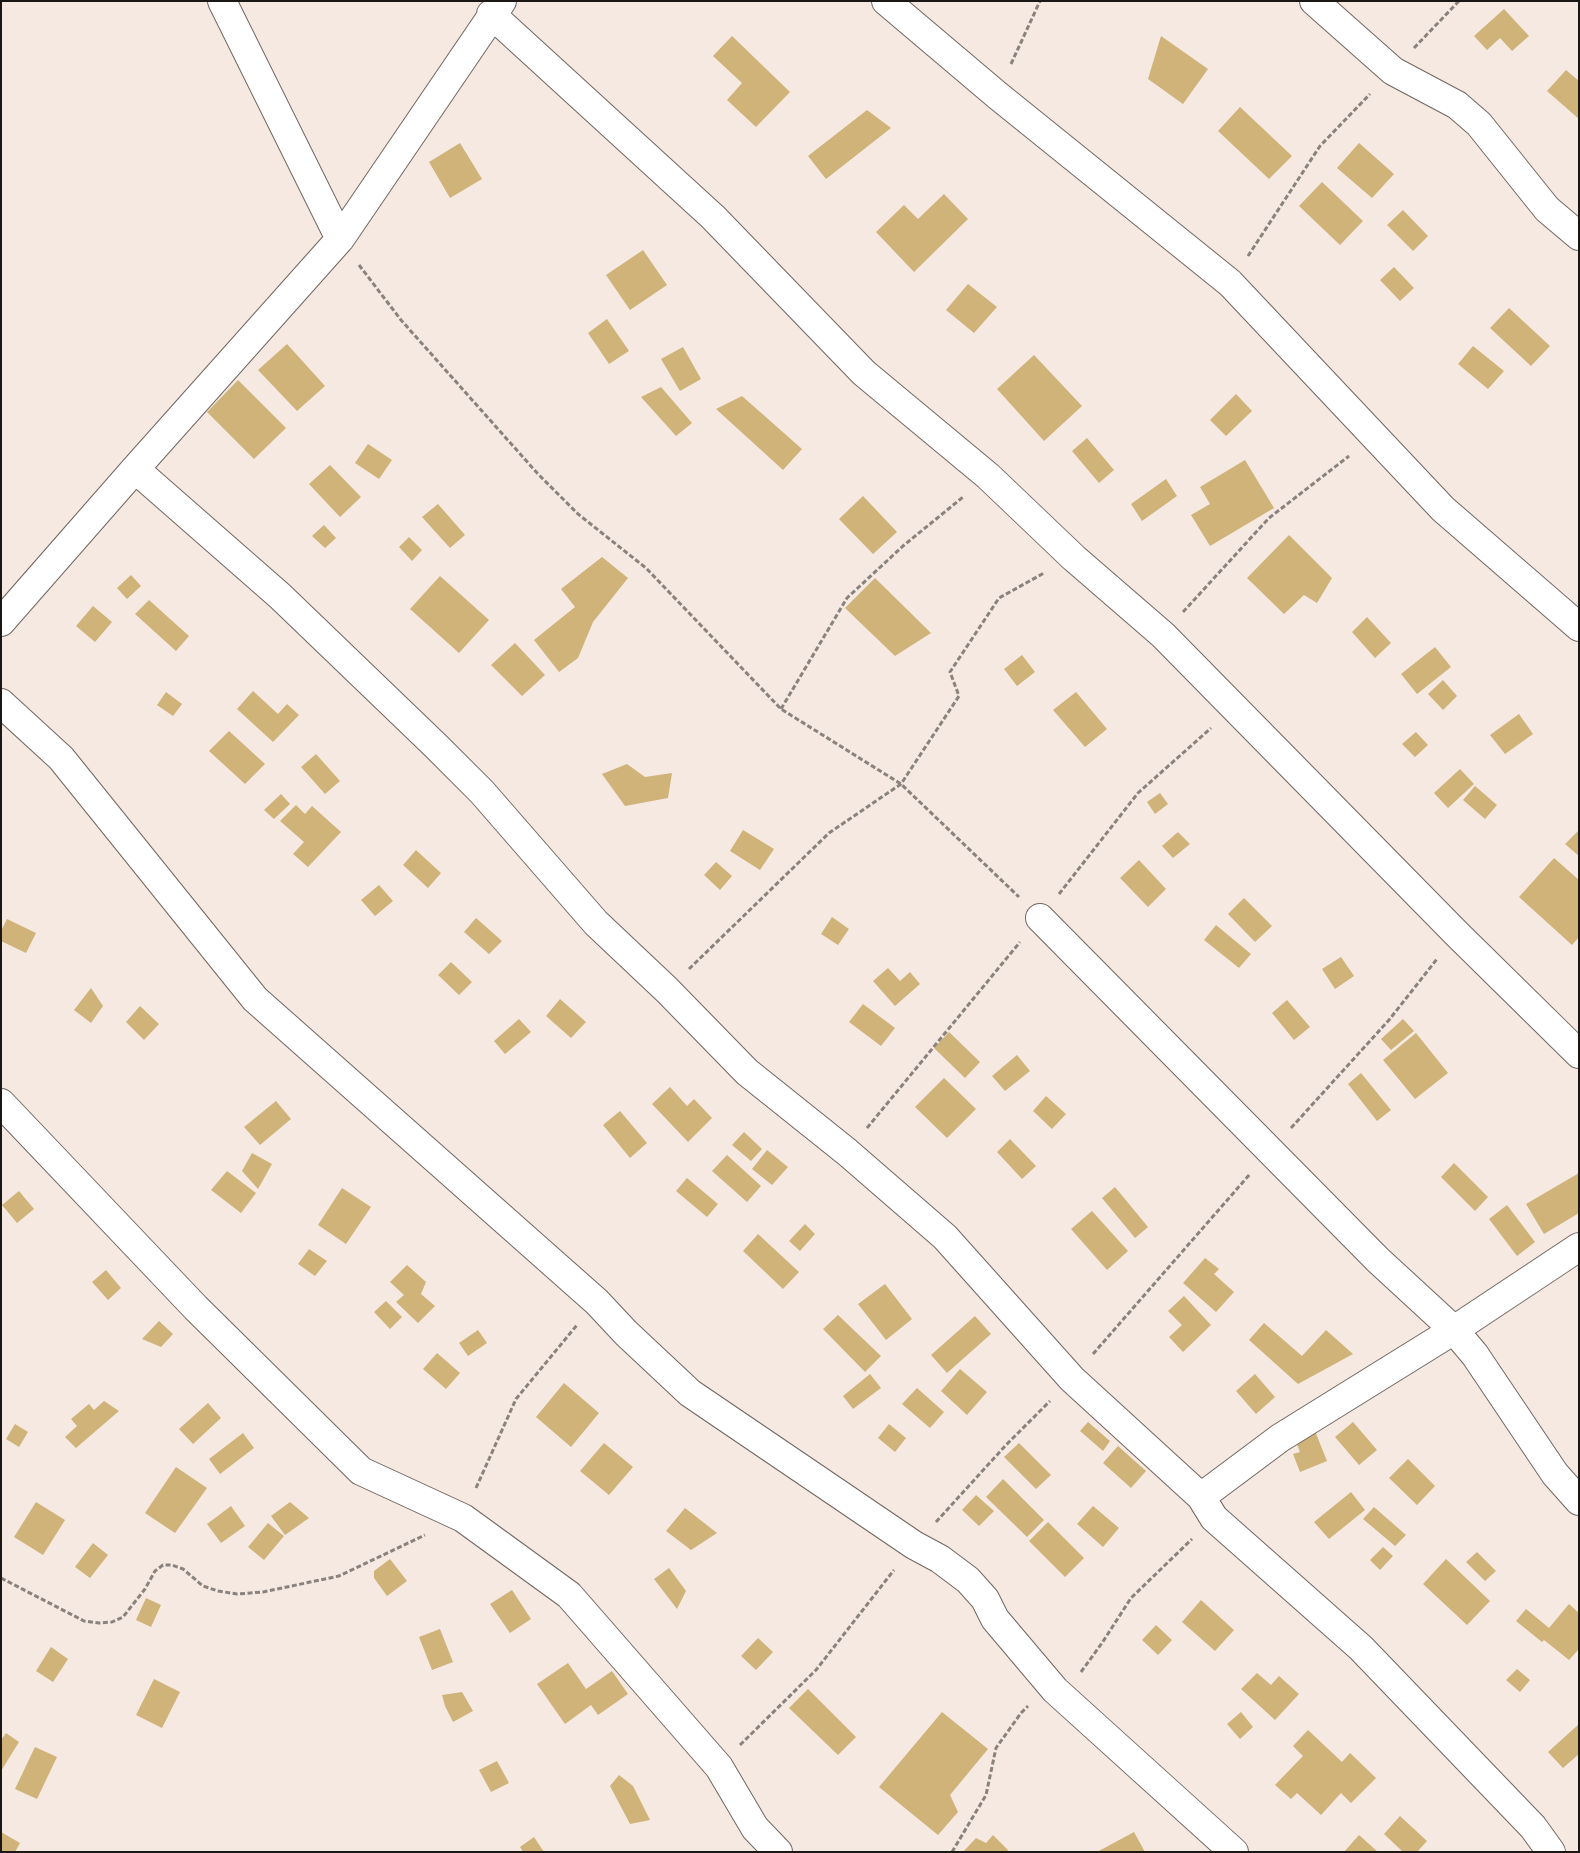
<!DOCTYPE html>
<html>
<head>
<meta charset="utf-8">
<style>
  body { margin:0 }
  #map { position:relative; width:1580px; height:1853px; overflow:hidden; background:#f5e9e2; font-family:"PT Sans Narrow",sans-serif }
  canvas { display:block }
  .frame { position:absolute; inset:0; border:2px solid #1b1715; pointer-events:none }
</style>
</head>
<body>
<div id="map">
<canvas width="1580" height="1853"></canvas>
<div class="frame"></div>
</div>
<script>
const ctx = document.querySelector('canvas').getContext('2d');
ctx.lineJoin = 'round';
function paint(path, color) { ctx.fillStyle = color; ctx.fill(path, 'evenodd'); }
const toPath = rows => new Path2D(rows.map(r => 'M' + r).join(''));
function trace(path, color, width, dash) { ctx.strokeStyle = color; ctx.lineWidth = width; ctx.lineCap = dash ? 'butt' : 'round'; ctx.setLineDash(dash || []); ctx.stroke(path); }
paint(toPath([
  [1504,9,1529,36,1512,51,1500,38,1487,50,1474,36],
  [732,36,790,92,756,127,727,100,742,83,713,56],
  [1161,36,1208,69,1183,104,1148,79],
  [1566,70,1579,81,1579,119,1547,91],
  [1240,107,1292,156,1269,179,1218,131],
  [867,110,891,128,826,179,808,156],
  [460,143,482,179,450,198,429,162],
  [1359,143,1394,174,1372,198,1337,168],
  [1322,182,1363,221,1340,245,1299,206],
  [944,194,968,219,914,272,876,232,904,205,918,219],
  [1403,210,1428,236,1413,251,1387,225],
  [643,250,667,285,630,310,606,275],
  [1394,267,1414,288,1400,301,1380,280],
  [968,284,997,307,974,333,946,310],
  [1509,308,1550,346,1531,366,1490,328],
  [607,319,629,351,609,364,588,333],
  [287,344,325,386,297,411,258,370],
  [1473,346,1504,371,1488,389,1458,364],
  [683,347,701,379,680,391,661,359],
  [1034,355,1082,406,1044,441,997,389],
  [238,380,286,428,254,459,207,412],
  [661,387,692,423,676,436,641,397],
  [1236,394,1252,411,1226,436,1210,420],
  [742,396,802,449,783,470,716,409],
  [1087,438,1114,470,1099,483,1072,451],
  [368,444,392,460,379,479,355,463],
  [1245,460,1274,508,1210,546,1191,515,1210,504,1200,487],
  [330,465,361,497,340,517,309,484],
  [1166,479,1177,496,1142,521,1131,504],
  [863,496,897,532,873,554,839,519],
  [438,504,465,535,450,548,422,517],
  [324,525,336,538,325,548,312,536],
  [1289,535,1332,578,1317,603,1304,595,1284,614,1247,578],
  [409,537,422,550,412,561,399,547],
  [602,557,628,578,593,622,578,658,559,672,534,640,575,607,561,589],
  [131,575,141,586,127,599,117,588],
  [440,576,489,620,459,653,410,609],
  [875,578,931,633,895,656,845,608],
  [149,600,189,636,176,651,135,614],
  [93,606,112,622,95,642,76,626],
  [1367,617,1391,643,1375,658,1352,632],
  [515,643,545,675,522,696,491,665],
  [1435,647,1451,667,1417,694,1401,674],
  [1022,655,1035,672,1017,686,1004,669],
  [1443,680,1457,696,1443,710,1428,694],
  [253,691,278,714,287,704,299,715,273,742,237,709],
  [166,692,182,704,173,716,157,705],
  [1076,692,1107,729,1085,747,1053,710],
  [1519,714,1533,734,1505,754,1490,735],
  [229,731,265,764,245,784,209,751],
  [1416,732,1428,745,1415,757,1402,744],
  [316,754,340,781,325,794,301,767],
  [627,764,645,777,672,773,668,798,625,806,602,774],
  [1460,769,1474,784,1448,808,1434,793],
  [1475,786,1497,805,1485,819,1463,800],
  [1160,793,1168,804,1155,814,1147,802],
  [281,794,290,804,274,819,264,810],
  [296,805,305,814,312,806,341,832,308,867,293,854,304,842,280,821],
  [743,830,774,849,760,870,730,851],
  [1579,830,1579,856,1565,844],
  [1178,832,1190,844,1173,858,1162,846],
  [416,850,441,873,428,888,403,865],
  [1554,858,1579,880,1579,937,1572,945,1519,897],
  [1139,860,1166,889,1148,907,1120,878],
  [716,862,732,876,720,890,704,875],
  [379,885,393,901,375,916,361,900],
  [1244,898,1272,926,1255,942,1228,914],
  [832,917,849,929,838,945,821,934],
  [476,918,502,941,489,954,464,932],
  [7,919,36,933,26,953,1,941,1,931],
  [1216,925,1251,954,1239,968,1204,940],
  [1341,957,1354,976,1335,989,1322,969],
  [451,962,472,982,459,995,438,975],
  [888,968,900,981,910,972,920,984,895,1006,873,981],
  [91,988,103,1006,91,1023,74,1010],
  [560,999,586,1022,571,1038,546,1016],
  [1287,1000,1310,1027,1294,1040,1272,1013],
  [863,1004,895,1028,881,1046,849,1022],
  [140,1006,159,1024,144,1040,126,1022],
  [519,1019,531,1032,505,1054,494,1041],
  [1403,1019,1414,1031,1391,1050,1381,1039],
  [949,1032,980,1062,965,1078,934,1048],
  [1416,1033,1448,1073,1415,1099,1383,1060],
  [1017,1055,1030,1071,1005,1091,992,1076],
  [1361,1073,1391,1110,1377,1121,1348,1084],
  [944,1078,976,1109,947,1138,915,1107],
  [670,1087,687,1106,694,1099,712,1118,688,1142,652,1104],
  [1046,1096,1066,1114,1052,1129,1033,1111],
  [276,1101,291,1119,260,1145,244,1127],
  [620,1111,647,1143,630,1158,603,1125],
  [744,1132,762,1149,751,1161,732,1145],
  [1010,1139,1036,1166,1022,1179,997,1152],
  [767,1150,788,1167,772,1185,752,1169],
  [252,1153,272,1164,258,1189,242,1171],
  [727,1155,761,1186,747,1202,712,1171],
  [1454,1163,1488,1197,1475,1211,1441,1177],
  [227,1171,256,1193,241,1213,211,1190],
  [1579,1173,1579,1213,1544,1234,1526,1204],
  [687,1178,718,1204,707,1217,676,1191],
  [1115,1187,1148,1227,1135,1238,1102,1198],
  [342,1188,371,1207,346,1244,318,1225],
  [19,1191,34,1209,17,1223,2,1205],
  [1507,1205,1535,1242,1517,1256,1489,1219],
  [1092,1211,1128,1251,1107,1270,1071,1229],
  [805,1224,815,1234,800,1251,789,1241],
  [758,1234,799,1272,783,1289,743,1251],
  [309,1249,327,1261,315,1276,298,1264],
  [1205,1258,1219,1269,1214,1274,1234,1292,1216,1312,1183,1283],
  [407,1265,426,1282,421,1294,435,1306,418,1323,396,1302,404,1295,390,1282],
  [106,1270,121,1288,108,1300,92,1282],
  [885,1284,912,1319,886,1340,858,1304],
  [1184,1296,1211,1325,1183,1352,1169,1337,1182,1325,1168,1311],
  [386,1301,402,1317,390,1329,374,1312],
  [838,1315,881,1356,865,1372,823,1329],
  [975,1316,991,1334,947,1373,931,1355],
  [159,1321,173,1334,161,1347,142,1339],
  [1264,1323,1302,1356,1326,1330,1353,1354,1298,1384,1249,1340],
  [478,1330,487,1343,468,1356,459,1343],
  [437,1353,460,1373,446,1389,423,1369],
  [960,1369,987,1392,967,1415,941,1391],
  [870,1374,881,1388,853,1409,843,1396],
  [1255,1374,1275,1397,1256,1414,1236,1391],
  [564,1383,599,1413,571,1447,536,1417],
  [917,1388,944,1412,930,1428,902,1404],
  [104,1401,119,1411,76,1448,65,1437,77,1426,71,1419,89,1404,94,1410],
  [208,1403,221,1418,193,1444,179,1429],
  [1088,1422,1110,1441,1103,1451,1080,1431],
  [1353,1422,1377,1450,1359,1465,1335,1437],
  [15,1424,28,1432,19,1447,6,1439],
  [889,1424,906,1438,895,1452,878,1438],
  [1313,1426,1327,1461,1300,1472,1293,1454,1300,1452,1293,1434],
  [243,1433,254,1448,220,1474,209,1459],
  [604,1443,633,1467,609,1495,580,1471],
  [1019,1443,1051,1475,1036,1489,1004,1457],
  [1118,1446,1146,1471,1131,1488,1103,1463],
  [1408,1459,1435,1486,1417,1505,1389,1478],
  [176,1467,207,1488,175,1533,145,1513],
  [1003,1479,1044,1520,1027,1537,986,1497],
  [1351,1492,1365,1510,1329,1539,1314,1522],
  [976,1495,994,1511,979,1526,962,1510],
  [36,1502,65,1520,43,1555,14,1537],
  [290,1502,309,1518,285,1535,271,1516],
  [231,1506,245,1526,221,1543,207,1524],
  [1093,1506,1119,1528,1103,1547,1077,1524],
  [1374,1507,1406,1535,1395,1546,1363,1519],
  [685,1508,717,1533,691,1550,666,1531],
  [1048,1522,1084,1558,1065,1577,1029,1541],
  [268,1523,284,1536,264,1560,248,1547],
  [93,1543,108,1555,90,1578,75,1567],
  [1383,1547,1393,1556,1380,1570,1370,1560],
  [1477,1552,1496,1571,1485,1581,1466,1562],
  [390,1559,407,1581,387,1596,374,1578,374,1571],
  [1446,1559,1490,1601,1467,1625,1423,1584],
  [669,1568,686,1591,677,1609,654,1579],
  [512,1590,531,1619,510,1633,490,1604],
  [146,1598,161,1605,151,1627,136,1620],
  [1201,1600,1234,1630,1215,1651,1182,1622],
  [1569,1604,1579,1613,1579,1649,1569,1660,1544,1640,1542,1642,1516,1621,1526,1609,1549,1628],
  [1156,1625,1172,1640,1158,1655,1142,1640],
  [440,1629,453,1662,432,1670,419,1637],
  [758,1638,773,1652,756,1670,741,1656],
  [51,1647,68,1659,53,1682,36,1671],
  [568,1663,586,1689,612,1671,628,1694,598,1715,591,1705,565,1724,537,1684],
  [1517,1669,1530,1680,1520,1692,1506,1680],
  [1257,1673,1271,1685,1279,1676,1299,1694,1275,1720,1241,1689],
  [154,1679,180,1692,162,1728,136,1715],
  [808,1689,856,1737,838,1755,789,1708],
  [462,1692,473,1711,453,1722,445,1706,442,1695],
  [942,1712,988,1749,950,1795,958,1812,938,1835,879,1787],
  [1241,1712,1253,1727,1240,1739,1227,1724],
  [1579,1724,1579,1754,1563,1768,1548,1752],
  [1308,1730,1342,1762,1350,1753,1376,1778,1351,1803,1341,1793,1321,1815,1297,1793,1291,1799,1275,1785,1303,1756,1293,1746],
  [6,1733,19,1742,1,1771,1,1740],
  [35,1747,57,1757,37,1799,15,1789],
  [497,1761,509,1783,491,1792,479,1770],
  [619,1775,633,1786,650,1820,630,1824,610,1786],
  [1400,1816,1427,1841,1417,1852,1403,1852,1384,1834],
  [1,1832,20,1843,15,1852,1,1852],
  [1134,1832,1145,1852,1097,1852],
  [993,1835,1008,1850,1007,1852,963,1852,976,1838,986,1843],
  [1359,1835,1378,1852,1344,1852],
  [534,1837,544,1852,523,1852,520,1847]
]), '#cfb379');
const minor = toPath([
  [222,1,340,239],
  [886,1,997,95,1230,283,1443,509,1579,627],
  [1314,1,1393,71,1457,105,1479,124,1547,209,1579,236],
  [491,14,713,217,864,373,988,476,1074,558,1163,635,1457,934,1579,1054],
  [135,469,280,596,436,746,482,792,596,923,667,990,747,1072,847,1152,945,1237,1072,1379,1201,1497,1214,1518,1361,1648,1533,1827,1551,1852],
  [1,622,135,469,340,239,502,1],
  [1,703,61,758,255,999,597,1302,626,1333,690,1393,914,1545,940,1559,968,1580,985,1599,995,1619,1055,1690,1234,1852],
  [1040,918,1378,1260,1454,1330,1475,1355,1555,1474,1579,1501],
  [1,1103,196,1308,361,1471,463,1518,569,1595,719,1767,755,1828,778,1852],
  [1201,1497,1280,1438,1454,1330,1579,1247]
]);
trace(minor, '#716761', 30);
trace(toPath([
  [1414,48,1459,1],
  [1011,64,1040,1],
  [1248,256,1320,146,1370,94],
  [359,265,401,320,538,474,578,514,646,568,781,709,901,784,1019,897],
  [1183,612,1269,518,1349,456],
  [781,709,847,598,903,546,963,497],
  [1059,894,1138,793,1211,728],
  [689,969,829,833,901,784,959,696,950,672,999,598,1044,573],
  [867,1128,1020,942],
  [1291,1128,1389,1020,1437,959],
  [1093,1354,1250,1174],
  [476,1488,516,1399,577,1325],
  [936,1522,1006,1445,1050,1401],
  [1,1578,84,1621,99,1623,112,1622,123,1617,145,1589,155,1571,163,1565,172,1565,183,1569,203,1586,218,1591,237,1594,263,1592,339,1576,425,1535],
  [1081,1672,1102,1643,1131,1598,1192,1539],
  [740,1745,816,1670,894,1570],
  [952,1852,986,1795,996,1748,1021,1713,1028,1706]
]), '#8a827d', 3, [5, 2.5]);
trace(minor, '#fff', 28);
</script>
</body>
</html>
